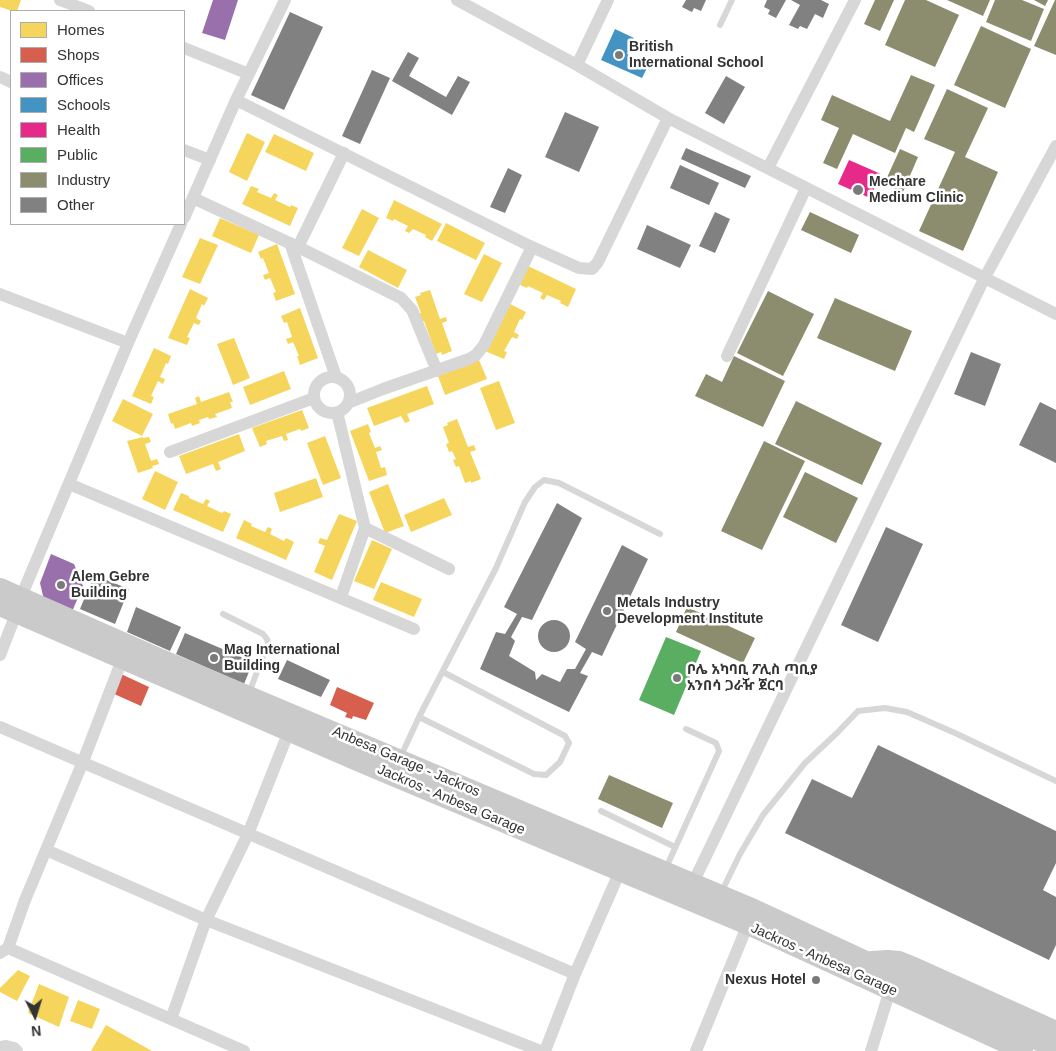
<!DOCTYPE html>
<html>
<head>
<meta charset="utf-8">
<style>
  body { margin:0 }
  #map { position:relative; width:1056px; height:1051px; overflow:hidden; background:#fff; font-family:Helvetica,sans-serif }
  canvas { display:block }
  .legend { position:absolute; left:10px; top:10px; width:175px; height:215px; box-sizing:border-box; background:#fff; border:1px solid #adadad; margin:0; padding:6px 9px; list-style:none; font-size:15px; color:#333 }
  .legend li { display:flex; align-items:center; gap:10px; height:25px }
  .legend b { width:25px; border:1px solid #adadad }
  .north { position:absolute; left:10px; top:991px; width:50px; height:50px; -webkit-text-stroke:4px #fff; paint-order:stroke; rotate:175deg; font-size:14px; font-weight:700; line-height:20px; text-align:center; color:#333 }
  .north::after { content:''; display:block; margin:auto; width:18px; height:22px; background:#333; clip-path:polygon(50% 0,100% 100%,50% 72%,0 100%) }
</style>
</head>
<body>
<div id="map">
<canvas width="1056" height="1051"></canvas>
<ul class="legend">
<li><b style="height:14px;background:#f6d55c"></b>Homes</li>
<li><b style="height:14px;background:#d6604d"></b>Shops</li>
<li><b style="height:14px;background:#9970ab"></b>Offices</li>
<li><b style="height:14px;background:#4393c3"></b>Schools</li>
<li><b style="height:14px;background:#e7298a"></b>Health</li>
<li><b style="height:14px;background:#5aae61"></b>Public</li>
<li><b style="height:14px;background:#8c8c6e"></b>Industry</li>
<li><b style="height:14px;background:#818181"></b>Other</li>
</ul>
<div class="north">N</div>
</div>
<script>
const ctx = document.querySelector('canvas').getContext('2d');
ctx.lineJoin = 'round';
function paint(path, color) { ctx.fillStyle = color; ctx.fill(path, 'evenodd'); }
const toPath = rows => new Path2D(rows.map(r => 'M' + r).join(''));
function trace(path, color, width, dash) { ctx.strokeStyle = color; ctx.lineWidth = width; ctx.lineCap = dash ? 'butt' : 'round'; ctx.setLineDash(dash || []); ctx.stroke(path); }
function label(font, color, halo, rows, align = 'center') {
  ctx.font = font + ' Helvetica,"Noto Sans Ethiopic",sans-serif'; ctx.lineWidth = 5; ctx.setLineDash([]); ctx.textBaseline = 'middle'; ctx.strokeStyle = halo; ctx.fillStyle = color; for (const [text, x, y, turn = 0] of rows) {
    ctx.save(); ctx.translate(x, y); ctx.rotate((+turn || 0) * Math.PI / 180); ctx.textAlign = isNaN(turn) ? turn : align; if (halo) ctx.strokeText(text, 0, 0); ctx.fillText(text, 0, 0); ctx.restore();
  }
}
paint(toPath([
  [0,0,21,0,17,11,12,11,0,7],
  [247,133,265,142,247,181,229,172],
  [274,134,314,153,306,171,265,152],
  [251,186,259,189,257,192,271,198,274,193,278,195,275,200,290,207,291,205,298,208,290,226,242,204],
  [394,200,442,224,432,241,425,237,426,235,413,229,409,233,405,231,408,226,394,219,393,221,386,218],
  [362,209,379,218,359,256,342,248],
  [220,218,259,235,251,253,212,236],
  [446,223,485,243,476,260,437,241],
  [200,238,218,245,200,284,182,277],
  [277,244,295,294,276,301,273,293,276,292,270,278,265,280,263,275,269,273,263,258,261,259,258,252],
  [368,250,407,270,398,288,359,267],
  [484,254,502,263,482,302,464,294],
  [528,266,576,289,568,307,560,303,561,301,547,295,544,300,540,298,543,293,528,286,527,288,520,285],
  [190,289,208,298,204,306,202,304,196,318,201,321,199,325,194,323,187,337,190,338,187,345,168,338],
  [430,290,440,319,446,317,447,321,442,323,452,351,442,355,441,352,436,354,424,321,420,322,418,314,421,313,415,297,421,295,420,293],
  [508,303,526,312,522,320,520,319,514,332,519,335,517,339,512,337,504,351,507,352,504,359,485,351],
  [300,308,318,358,300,365,297,356,299,356,293,342,288,344,286,339,292,337,287,322,284,323,281,316],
  [234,338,250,378,233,385,217,344],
  [154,348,171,356,168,364,166,363,160,377,165,379,163,384,158,381,151,396,154,397,151,404,132,396],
  [479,360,487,379,445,395,438,376],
  [284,371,291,389,250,405,243,387],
  [499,381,515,423,496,430,480,388],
  [427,386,434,404,407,414,410,421,405,423,401,416,374,426,367,408],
  [229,392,233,402,230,402,232,408,215,414,217,417,209,419,208,417,199,420,200,423,192,426,191,423,175,429,173,423,171,424,168,414,197,404,195,398,199,396,201,402],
  [123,399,153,414,142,436,112,421],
  [302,410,309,428,301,431,300,429,286,434,288,440,284,441,282,436,266,441,267,444,260,447,252,428],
  [457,419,468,447,474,445,476,450,470,452,481,479,471,483,471,481,465,483,459,466,456,467,453,460,456,459,452,451,449,452,446,444,449,443,443,427,448,425,447,423],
  [368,424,371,432,369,433,375,448,380,446,382,450,376,452,381,468,385,467,387,475,369,481,350,431],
  [239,434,245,451,218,462,221,469,216,471,213,464,186,474,179,456],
  [325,436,341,478,323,485,307,443],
  [143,437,143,438,149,437,151,442,145,444,151,461,157,459,159,464,152,466,153,468,138,473,127,441],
  [155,471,178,482,165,510,142,499],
  [316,478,323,497,280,512,274,493],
  [388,484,404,526,385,533,369,492],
  [181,493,189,496,189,498,203,504,206,499,210,501,207,506,222,513,224,511,231,514,223,532,173,510],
  [444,498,452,515,411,532,404,515],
  [339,514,357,521,332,580,314,572,325,546,318,543,320,538,327,540],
  [244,520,252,524,251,526,265,532,268,527,272,529,270,534,284,541,286,538,294,542,286,560,236,538],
  [372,540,392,549,374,589,354,581],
  [381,582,422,599,414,617,373,600],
  [18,970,30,976,17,1001,0,992,0,988],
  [39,984,69,997,59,1027,28,1013],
  [78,1000,100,1009,92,1029,70,1021],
  [106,1025,152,1051,91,1051]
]), '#f6d55c');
paint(toPath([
  [121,674,149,687,141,706,112,693],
  [337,687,374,703,366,720,353,716,352,719,345,717,347,713,330,705]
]), '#d6604d');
paint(toPath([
  [213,0,238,0,225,40,202,33],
  [51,554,74,564,83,586,71,614,45,604,40,583]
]), '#9970ab');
paint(toPath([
  [615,29,634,38,627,54,649,64,642,78,601,60]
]), '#4393c3');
paint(toPath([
  [849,160,881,174,870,198,838,184]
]), '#e7298a');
paint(toPath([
  [666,637,701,651,674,715,639,700]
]), '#5aae61');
paint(toPath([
  [875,0,894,0,880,31,864,24],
  [905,0,926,0,959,15,935,67,885,45],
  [947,0,990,0,983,16],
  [995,0,1022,0,1044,9,1031,41,986,22],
  [1034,0,1048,0,1045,6],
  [1055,0,1056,0,1056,55,1034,46],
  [981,26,1031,49,1005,108,954,85],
  [911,75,935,85,914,132,906,128,895,153,853,134,837,169,823,163,839,128,821,120,832,95,890,121],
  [947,89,988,108,965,157,998,172,963,251,919,231,955,152,924,139],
  [900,149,918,157,903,192,884,184],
  [810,212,859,235,851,253,801,230],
  [768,291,814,314,783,376,737,353],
  [835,298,912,331,895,371,817,338],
  [734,356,785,381,763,427,695,396,706,374,722,382],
  [796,401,882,443,862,485,775,444],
  [764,441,805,461,762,550,721,531],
  [805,472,858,498,836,543,783,517],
  [687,607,755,638,743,663,676,632],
  [609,775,673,803,662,828,598,799]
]), '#8c8c6e');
paint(toPath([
  [686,0,706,0,701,11,694,8,692,12,682,7],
  [767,0,786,0,776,18,768,14,770,10,764,7],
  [791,0,821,0,829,4,823,18,815,14,807,29,800,26,798,29,789,25,800,5],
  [290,12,323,27,284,110,251,95],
  [408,52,419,58,409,76,446,97,458,76,470,82,452,115,392,81],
  [372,70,390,78,360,144,342,136],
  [726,76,745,87,724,124,705,113],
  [565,112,599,127,579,172,545,157],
  [686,148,751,176,745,188,681,159],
  [680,165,719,183,709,205,670,188],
  [508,168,522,175,505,213,490,207],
  [715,212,730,219,715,253,699,246],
  [647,225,691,245,680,268,637,249],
  [971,352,1001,364,985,406,954,394],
  [1040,402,1056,410,1056,463,1019,445],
  [557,503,582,518,532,620,522,617,511,637,515,641,509,656,535,672,536,680,542,674,560,682,567,669,575,669,586,649,575,642,622,545,648,559,602,656,592,652,580,673,588,676,569,712,480,669,496,632,505,634,517,614,504,607],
  [886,527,923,544,878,642,841,625],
  [94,575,129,589,115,624,80,609],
  [136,607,181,627,170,651,127,632],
  '538 636a16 16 0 1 1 32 0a16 16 0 1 1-32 0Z',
  [185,633,253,662,244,684,176,654],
  [287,660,330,680,321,697,278,679],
  [878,745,1056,831,1056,863,1043,890,1056,897,1056,945,1049,960,785,833,812,779,852,798]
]), '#818181');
trace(toPath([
  [720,25,732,0],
  [223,614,263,634,267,639,268,643,249,693],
  [419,717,534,774,546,775,560,762,569,743,565,736,443,672],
  [400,758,419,717,496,568,525,502,535,487,544,480,559,483,660,534],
  [601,811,675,847],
  [666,868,719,751,716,743,686,729],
  [721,893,740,854,763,815,805,763,838,732,858,711,885,708,907,712,955,733,1056,781]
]), '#d7d7d7', 6);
trace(toPath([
  [60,0,89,11],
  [457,0,577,65,668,118,1056,314],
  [184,48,249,74],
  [577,65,608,0],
  [0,77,11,82],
  [236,100,532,247,579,268,592,269,598,262,668,118],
  [184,150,210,160],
  [768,168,855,0],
  [193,198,298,247,401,298,412,310,437,371],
  [184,218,236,100,285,0],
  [290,243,336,377],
  [298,247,344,153],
  [0,294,128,343],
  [727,356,806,188],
  '314 395a18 18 0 1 1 36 0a18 18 0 1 1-36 0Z',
  [348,403,383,389,469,359,476,355,484,345,532,247],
  [337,412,365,528,341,597],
  [170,452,314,398],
  [69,484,414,629],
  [365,528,449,569],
  [0,655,16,614,21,597,128,343,181,224],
  [0,727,575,974],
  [46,850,206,920,541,1051],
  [693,883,984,279,1056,146],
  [8,948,244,1051],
  [0,953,8,948,25,900,82,764,122,660],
  [171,1019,206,920,248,834,289,731],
  [0,1047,6,1046,14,1048,17,1051],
  [545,1051,575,974,620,871],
  [696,1051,750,919],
  [871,1051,890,990]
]), '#d7d7d7', 12);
trace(toPath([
  [0,588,156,657,754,909,1056,1049],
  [0,606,362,763,748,925,1023,1051],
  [871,961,888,960,899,961,914,967,1056,1031]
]), '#cacaca', 20);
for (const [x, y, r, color] of [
  [619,55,5,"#7a7a7a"],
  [858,190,6,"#7a7a7a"],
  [61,585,5,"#7a7a7a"],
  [607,611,5,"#7a7a7a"],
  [214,658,5,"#7a7a7a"],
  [677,678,5,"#7a7a7a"],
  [816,980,5,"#7a7a7a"]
]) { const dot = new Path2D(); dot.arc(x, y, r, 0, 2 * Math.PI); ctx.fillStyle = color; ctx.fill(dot); trace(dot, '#fff', 2); }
label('bold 14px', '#333', '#fff', [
  ["British",629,47],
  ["International School",629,63],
  ["Mechare",869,182],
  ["Medium Clinic",869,198],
  ["Alem Gebre",71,577],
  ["Building",71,593],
  ["Metals Industry",617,603],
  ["Development Institute",617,619],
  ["Mag International",224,650],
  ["Building",224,666],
  ["ቦሌ አካባቢ ፖሊስ ጣቢያ",687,670],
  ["አንበሳ ጋራዥ ጀርባ",687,686],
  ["Nexus Hotel",806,980,"right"]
], 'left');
label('14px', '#333', '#fff', [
  ["Anbesa Garage - Jackros",406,762,23],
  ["Jackros - Anbesa Garage",451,800,23],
  ["Jackros - Anbesa Garage",824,960,24]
]);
</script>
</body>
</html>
